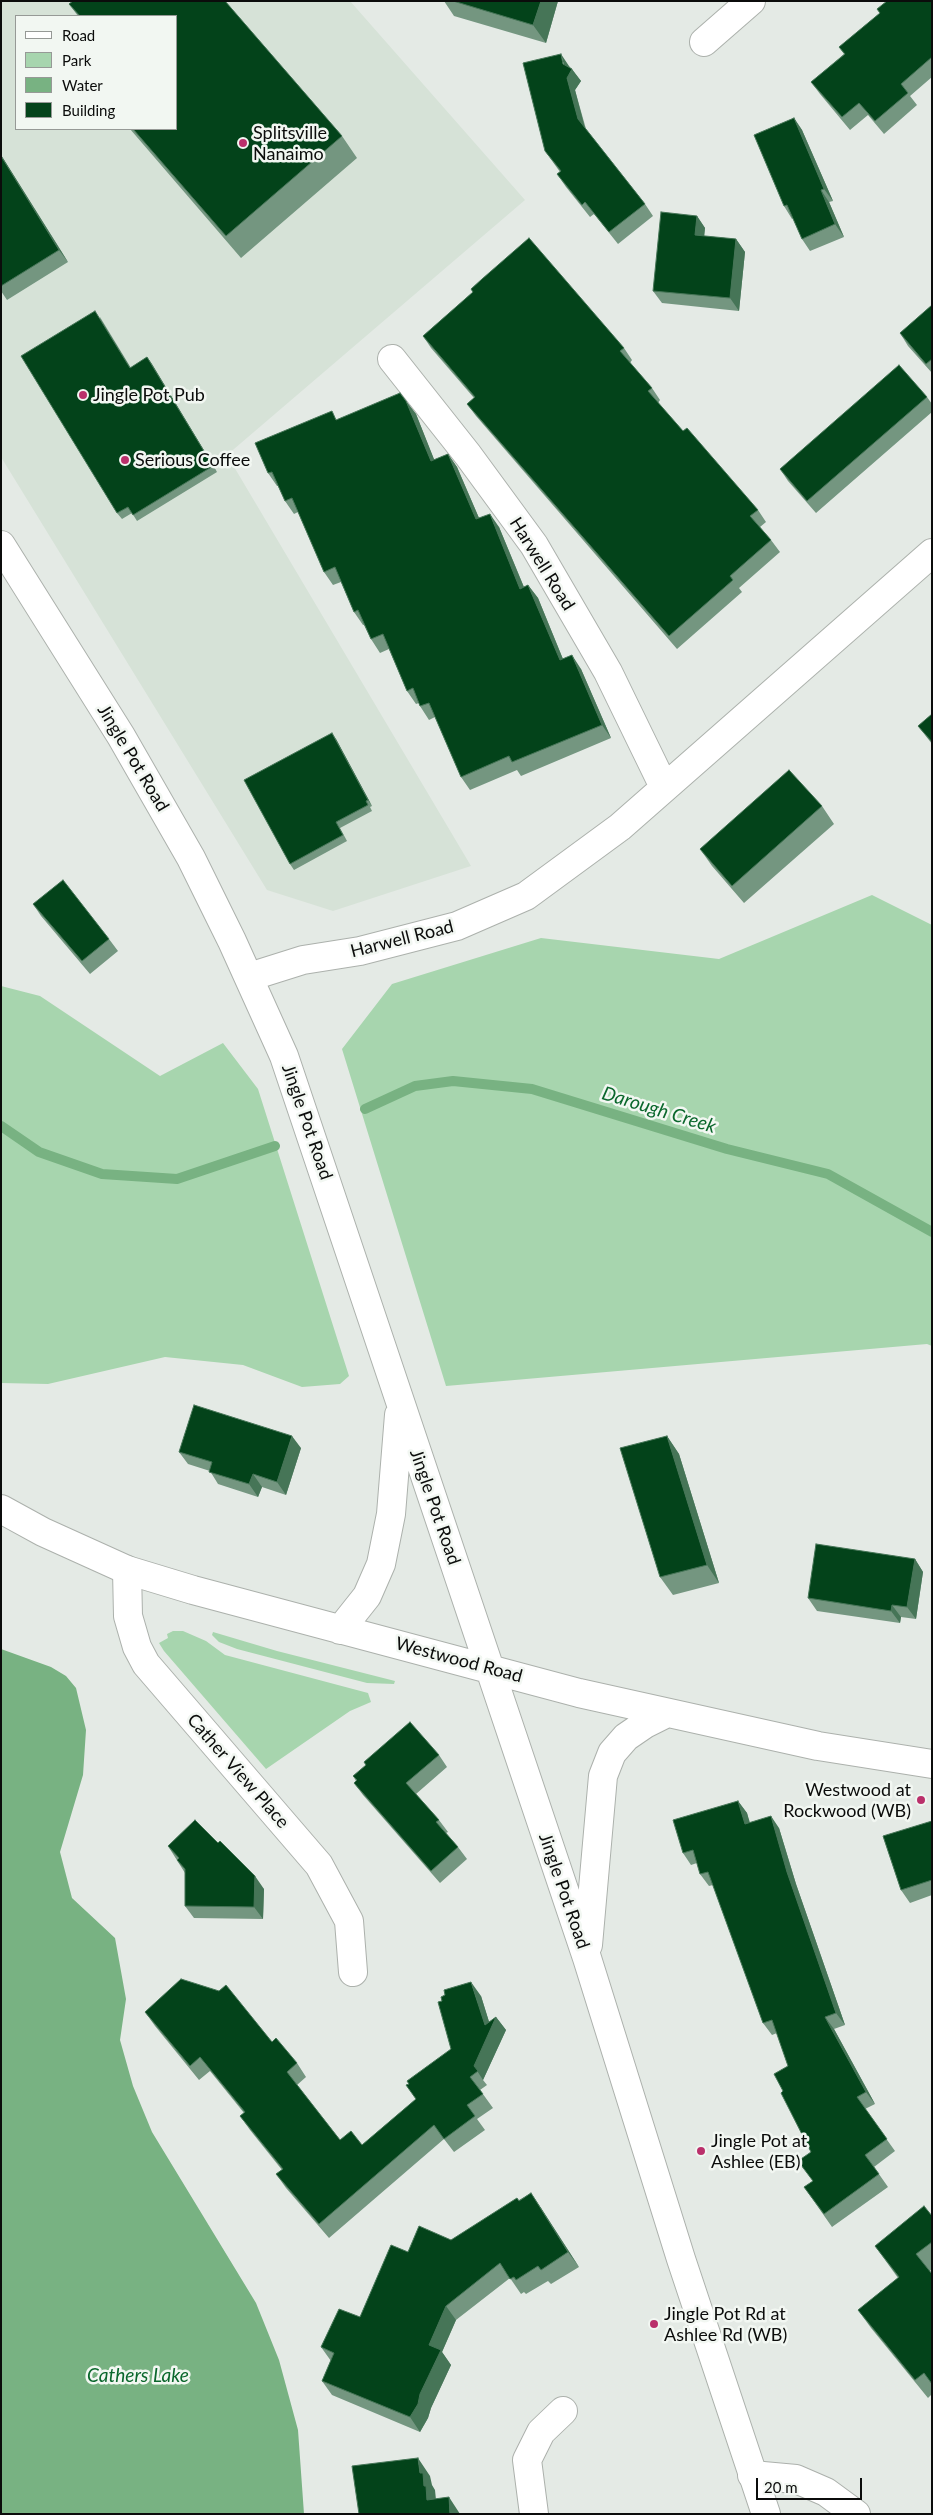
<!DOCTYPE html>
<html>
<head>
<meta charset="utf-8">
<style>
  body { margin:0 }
  #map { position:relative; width:933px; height:2515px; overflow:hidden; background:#e4eae5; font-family:Lato,sans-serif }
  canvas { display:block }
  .frame { position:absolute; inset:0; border:2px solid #0b0c0b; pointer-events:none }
  .legend { position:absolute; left:15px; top:15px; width:162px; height:115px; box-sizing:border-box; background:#f2f7f2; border:1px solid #969996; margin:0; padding:6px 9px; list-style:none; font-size:15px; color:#0b0c0b }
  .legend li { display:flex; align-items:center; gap:10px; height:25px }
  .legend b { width:25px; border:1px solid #969996 }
  .scale { position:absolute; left:756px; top:2478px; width:106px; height:22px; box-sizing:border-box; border:2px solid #0b0c0b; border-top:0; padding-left:6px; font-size:15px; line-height:18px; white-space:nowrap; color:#0b0c0b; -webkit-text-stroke:4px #f2f7f2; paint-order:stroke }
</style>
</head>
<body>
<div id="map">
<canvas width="933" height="2515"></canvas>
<div class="frame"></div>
<ul class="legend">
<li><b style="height:6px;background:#fff"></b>Road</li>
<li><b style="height:14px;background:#a7d5ae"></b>Park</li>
<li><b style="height:14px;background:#78b282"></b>Water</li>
<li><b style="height:14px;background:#03431a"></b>Building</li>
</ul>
<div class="scale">20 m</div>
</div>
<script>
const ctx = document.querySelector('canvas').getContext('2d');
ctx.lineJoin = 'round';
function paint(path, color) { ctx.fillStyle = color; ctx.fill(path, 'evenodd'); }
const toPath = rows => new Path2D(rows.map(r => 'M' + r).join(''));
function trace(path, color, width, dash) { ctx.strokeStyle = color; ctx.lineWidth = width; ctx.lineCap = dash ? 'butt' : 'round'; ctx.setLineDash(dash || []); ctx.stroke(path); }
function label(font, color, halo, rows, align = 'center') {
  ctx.font = font + ' Lato,sans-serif'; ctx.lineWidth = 5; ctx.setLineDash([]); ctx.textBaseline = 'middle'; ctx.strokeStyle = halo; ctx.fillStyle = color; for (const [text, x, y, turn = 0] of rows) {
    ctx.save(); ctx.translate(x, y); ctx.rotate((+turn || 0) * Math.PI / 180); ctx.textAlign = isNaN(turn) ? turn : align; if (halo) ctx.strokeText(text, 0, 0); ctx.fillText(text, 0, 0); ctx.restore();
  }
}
paint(toPath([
  [1,1,350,1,525,200,227,455,471,866,333,911,267,890,1,457],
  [16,16,176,16,176,129,16,129]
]), '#d6e2d7');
paint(toPath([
  [872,895,932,925,932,1346,927,1344,446,1386,342,1049,392,984,541,938,719,959],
  [1,986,40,996,160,1076,223,1043,258,1089,349,1376,340,1384,302,1387,243,1365,165,1357,48,1384,1,1383],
  [173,1631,183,1631,206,1641,225,1655,368,1693,371,1702,350,1711,266,1769,164,1651,159,1643,168,1638,167,1634],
  [213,1632,277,1651,395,1681,394,1684,367,1683,237,1649,219,1642,212,1635]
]), '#a7d5ae');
paint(toPath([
  [1,1649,51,1667,66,1676,76,1688,86,1730,83,1775,60,1852,72,1898,115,1938,126,1999,120,2040,133,2086,152,2132,256,2303,279,2360,298,2430,304,2514,1,2514]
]), '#78b282');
trace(toPath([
  [365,1109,415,1086,453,1081,532,1089,727,1149,828,1174,932,1232],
  [1,1126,39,1152,102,1174,177,1179,275,1146]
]), '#78b282', 10);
const minor = toPath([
  [704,42,751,1],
  [392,359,468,455,534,545,608,672,664,787],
  [249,977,303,960,360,951,457,926,526,896,620,827,932,553],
  [127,1570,128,1616,137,1647,146,1664,319,1865,349,1921,353,1972],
  [752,2475,796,2479,826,2492,856,2514],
  [534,2514,527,2460,541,2432,563,2411]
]);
const tertiary = toPath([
  [1,545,121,736,191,858,232,941,284,1056,587,1958,681,2259,766,2514],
  [1,1509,43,1532,127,1570,193,1590,579,1693,818,1746,932,1764],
  [340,1630,367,1596,381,1564,391,1514,399,1415],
  [588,1945,603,1776,612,1753,626,1737,645,1724,667,1713]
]);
trace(minor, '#acb1ac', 30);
trace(tertiary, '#acb1ac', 30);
trace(minor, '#fff', 28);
trace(tertiary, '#fff', 28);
paint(toPath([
  [73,1,225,1,342,136,357,158,241,258,130,129,176,129,176,16,78,16,69,4],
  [444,1,558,1,546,43,454,16],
  [932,1,932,77,910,96,917,105,884,134,868,115,850,130,820,94,811,82,844,54,839,47,880,13,877,9],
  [569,66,581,81,575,90,586,129,645,204,653,216,618,244,594,214,590,217,566,187,557,174,560,172,545,151],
  [794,118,802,130,833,201,829,202,844,237,810,251,802,239,793,218,792,219,784,206],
  [1,155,68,262,7,300,1,291],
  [697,216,705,228,704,236,736,239,745,252,739,311,662,303,653,291],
  [471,289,624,348,632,360,630,363,652,388,660,400,658,403,683,431,758,510,766,522,760,527,771,540,780,552,739,588,742,592,677,649,476,416,467,404,474,398,431,348,423,336,473,292],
  [932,305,932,373,908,346,900,333],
  [100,317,131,368,147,357,217,472,137,521,132,513,122,519,117,513],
  [927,397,932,404,932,412,816,513,788,481,780,469],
  [406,401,416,414,434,460,448,454,457,467,479,518,499,527,524,587,528,585,538,598,563,659,581,669,611,738,521,776,517,770,470,790,461,777,435,717,429,720,420,706,419,703,416,704,407,691,389,649,380,653,371,639,364,625,363,625,354,612,341,582,333,585,324,572,298,512,294,514,285,501,278,486,277,486,268,473,338,420],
  [932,714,932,744,918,726],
  [336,739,372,806,370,807,372,811,340,828,347,841,294,870,290,864],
  [822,806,834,824,744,903,712,866,700,849],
  [33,904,109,939,118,951,90,974,41,916],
  [667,1436,679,1454,719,1583,673,1595,660,1577],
  [301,1448,286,1495,262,1487,258,1497,218,1484,210,1471,188,1464,179,1452],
  [915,1559,923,1572,916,1619,901,1617,900,1623,817,1611,808,1598],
  [439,1755,447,1767,416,1794,439,1820,448,1832,446,1833,458,1847,467,1859,440,1883,363,1795,354,1783,356,1781,353,1776],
  [738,1801,747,1813,749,1822,779,1828,796,1884,845,2025,834,2029,875,2104,865,2109,895,2151,874,2167,888,2187,832,2227,804,2187,813,2181,811,2152,783,2091,788,2066,777,2033,772,2035,763,2023,713,1885,709,1886,700,1874,697,1863,691,1865,683,1853],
  [932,1821,932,1895,910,1903,901,1890],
  [168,1846,264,1889,263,1919,194,1918,185,1906,185,1873],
  [481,1996,489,2022,496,2017,506,2030,483,2080,487,2085,480,2090,493,2108,477,2119,485,2130,454,2152,444,2139,329,2238,286,2188,276,2174,282,2170,250,2130,240,2116,244,2113,210,2071,199,2080,155,2026,145,2012,272,2042,297,2063,306,2077,297,2085,340,2140,362,2145,416,2099,451,2049],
  [531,2193,541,2208,579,2267,551,2284,548,2281,526,2294,524,2292,521,2294,510,2278,456,2320,442,2352,451,2365,431,2408,428,2418,420,2432,332,2395,322,2381,331,2361,321,2347,360,2317,408,2252,451,2240],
  [932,2216,932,2269,930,2271,932,2274,932,2394,928,2398,871,2328,858,2310,898,2278,875,2246]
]), '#749680');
paint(toPath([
  [541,1,558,1,546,43,533,25],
  [561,54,569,66,571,71,572,69,581,81,575,90,586,132,578,119],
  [794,118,802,130,833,201,824,189],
  [1,155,68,262,59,250,1,156],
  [821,190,829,202,844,237,835,224],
  [697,216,705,228,703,248,695,235],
  [736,239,745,252,739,311,730,298],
  [147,357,152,364,217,472,213,466],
  [406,401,416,414,440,474,431,461],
  [448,454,457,467,485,532,476,519],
  [490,514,499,527,530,602,520,589],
  [528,585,538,598,569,674,560,660],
  [572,655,581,669,611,738,602,725],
  [332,733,336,739,372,806,368,800],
  [292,1436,301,1448,286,1495,277,1482],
  [667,1436,679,1454,719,1583,707,1565],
  [253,1474,262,1487,258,1497,249,1484],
  [915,1559,923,1572,916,1619,907,1607],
  [892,1605,901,1617,900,1623,891,1611],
  [738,1801,747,1813,754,1836,745,1824],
  [771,1816,779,1828,796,1884,845,2025,836,2013,787,1872],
  [255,1876,264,1889,263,1919,254,1907],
  [471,1982,481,1996,491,2028,496,2017,506,2030,483,2080,474,2066,485,2025],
  [825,2017,834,2029,875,2104,866,2092],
  [531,2193,541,2208,579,2267,568,2252],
  [446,2306,456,2320,442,2352,451,2365,431,2408,428,2418,420,2432,410,2417,429,2345],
  [418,2458,430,2476,432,2485,435,2490,436,2500,427,2500,424,2486,420,2473],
  [449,2497,460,2514,450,2514]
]), '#467557');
const building = toPath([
  [73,1,225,1,342,136,226,236,133,129,176,129,176,16,80,16,69,4,73,1],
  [453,1,541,1,533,25,453,1],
  [887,1,932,1,932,57,901,84,908,93,875,121,859,103,842,117,811,82,845,54,839,47,880,13,877,9,887,1],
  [561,54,563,64,572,69,567,78,578,119,645,204,609,232,585,202,582,205,557,174,561,171,545,151,523,63,561,54],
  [794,118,824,189,821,190,835,224,802,239,787,205,784,206,754,135,794,118],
  [1,156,59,250,1,286,1,156],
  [661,212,697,216,695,235,736,239,730,298,653,291,661,212],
  [529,238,624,348,620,351,652,388,648,391,683,431,687,428,758,510,750,516,771,540,730,576,733,580,669,636,467,404,475,397,423,336,473,292,471,289,482,279,529,238],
  [932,305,932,359,926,364,900,333,932,305],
  [95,311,130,368,147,357,213,466,133,515,128,507,117,513,21,356,95,311],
  [899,365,927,397,807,501,780,469,899,365],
  [400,393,406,401,431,461,448,454,476,519,490,514,520,589,528,585,560,660,572,655,602,725,512,762,509,756,461,777,429,703,420,706,413,688,407,691,383,634,371,639,358,610,354,612,335,567,324,572,292,498,285,501,272,472,268,473,255,443,332,411,336,420,400,393],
  [932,714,932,742,918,726,932,714],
  [332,733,368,800,366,801,368,805,336,822,343,835,290,864,244,780,332,733],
  [789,770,822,806,732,886,700,849,789,770],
  [63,880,109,939,82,961,33,904,63,880],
  [194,1405,292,1436,277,1482,253,1474,249,1484,209,1472,212,1462,179,1452,194,1405],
  [667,1436,707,1565,660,1577,620,1448,667,1436],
  [816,1544,915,1559,907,1607,892,1605,891,1611,808,1598,816,1544],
  [410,1722,439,1755,406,1783,439,1820,436,1822,458,1847,431,1871,354,1783,357,1780,353,1776,366,1765,364,1762,410,1722],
  [738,1801,745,1824,771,1816,787,1872,836,2013,825,2017,866,2092,857,2097,887,2139,865,2155,879,2174,824,2214,804,2187,813,2181,798,2161,811,2152,781,2093,783,2091,774,2074,788,2066,772,2020,763,2023,708,1872,700,1874,693,1850,683,1853,673,1820,738,1801],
  [195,1820,218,1843,220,1841,255,1876,254,1907,185,1906,185,1869,177,1860,179,1858,168,1846,195,1820],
  [932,1821,932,1880,901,1890,883,1836,932,1821],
  [181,1979,219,1991,226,1985,272,2042,276,2038,297,2063,287,2072,340,2140,351,2131,362,2145,416,2099,406,2085,409,2084,407,2081,451,2049,438,2002,442,2001,441,1997,445,1995,444,1990,471,1982,485,2025,496,2017,474,2066,478,2071,470,2077,483,2094,467,2105,475,2116,444,2139,434,2125,319,2224,276,2174,283,2169,240,2116,245,2112,200,2057,190,2066,145,2012,181,1979],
  [531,2193,568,2252,541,2270,538,2266,516,2280,514,2277,510,2279,500,2263,446,2306,429,2345,441,2350,420,2394,418,2404,410,2417,322,2381,334,2353,321,2347,339,2309,360,2317,391,2245,408,2252,419,2226,451,2240,517,2198,519,2201,531,2193],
  [924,2206,932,2216,932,2242,916,2254,932,2274,932,2384,924,2373,915,2380,858,2310,899,2277,875,2246,924,2206],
  [418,2458,420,2473,423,2473,424,2486,426,2486,427,2500,449,2497,450,2514,359,2514,352,2466,418,2458]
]);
paint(building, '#03431a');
trace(building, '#467557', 1);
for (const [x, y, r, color] of [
  [243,143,5,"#ba306b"],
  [83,395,5,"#ba306b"],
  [125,460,5,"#ba306b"],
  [921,1800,5,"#ba306b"],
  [701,2151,5,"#ba306b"],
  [654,2324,5,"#ba306b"]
]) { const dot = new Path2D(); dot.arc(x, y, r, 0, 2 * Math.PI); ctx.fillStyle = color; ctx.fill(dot); trace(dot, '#f2f7f2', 2); }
label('18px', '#0b0c0b', '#f2f7f2', [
  ["Splitsville",253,133],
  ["Nanaimo",253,154],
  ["Jingle Pot Pub",93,395],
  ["Serious Coffee",135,460],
  ["Westwood at",911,1790,"right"],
  ["Rockwood (WB)",911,1811,"right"],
  ["Jingle Pot at",711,2141],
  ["Ashlee (EB)",711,2162],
  ["Jingle Pot Rd at",664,2314],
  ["Ashlee Rd (WB)",664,2335]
], 'left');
label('18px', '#0b0c0b', '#f2f7f2', [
  ["Harwell Road",542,564,58],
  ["Jingle Pot Road",133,758,59],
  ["Harwell Road",402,939,-14],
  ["Jingle Pot Road",307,1122,71],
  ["Jingle Pot Road",435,1507,71],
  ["Westwood Road",459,1660,15],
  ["Cather View Place",238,1771,49],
  ["Jingle Pot Road",564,1891,71]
]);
label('italic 19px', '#0a672c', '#f2f7f2', [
  ["Darough Creek",659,1110,17],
  ["Cathers Lake",138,2376]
]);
</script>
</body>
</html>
